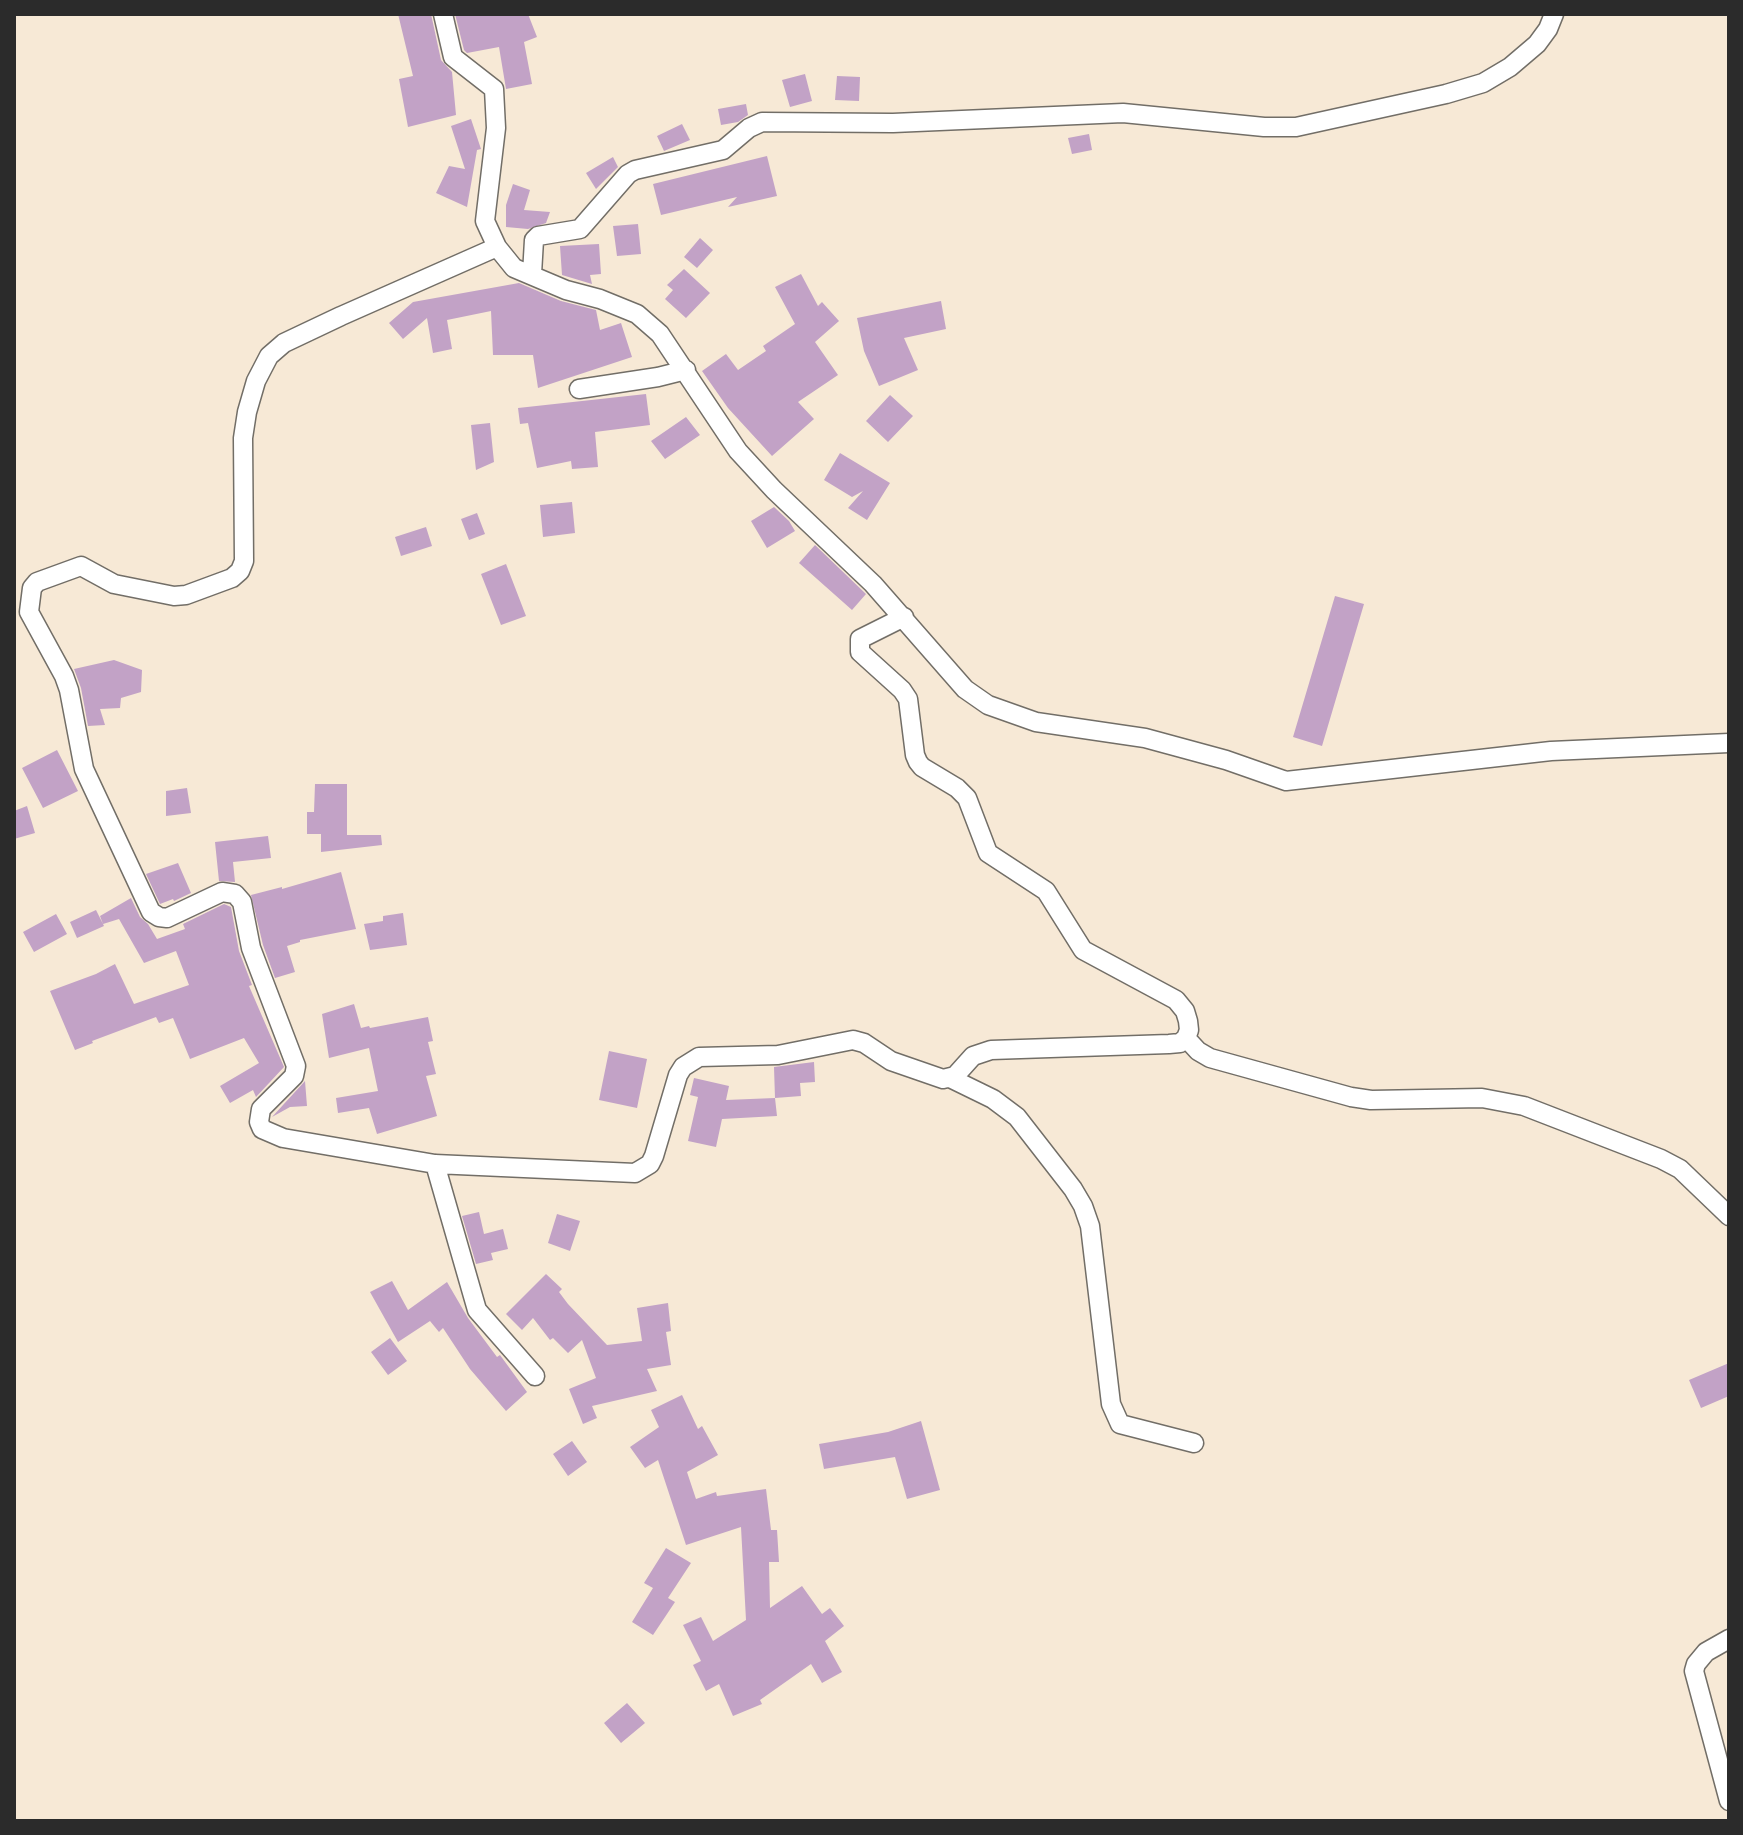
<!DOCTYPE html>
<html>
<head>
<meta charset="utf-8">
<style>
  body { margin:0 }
  #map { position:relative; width:1743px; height:1835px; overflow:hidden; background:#f7e9d6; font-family:"Balsamiq Sans",sans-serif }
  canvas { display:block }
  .frame { position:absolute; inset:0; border:16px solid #2b2b2b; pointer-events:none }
</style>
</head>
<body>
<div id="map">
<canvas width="1743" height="1835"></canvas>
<div class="frame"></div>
</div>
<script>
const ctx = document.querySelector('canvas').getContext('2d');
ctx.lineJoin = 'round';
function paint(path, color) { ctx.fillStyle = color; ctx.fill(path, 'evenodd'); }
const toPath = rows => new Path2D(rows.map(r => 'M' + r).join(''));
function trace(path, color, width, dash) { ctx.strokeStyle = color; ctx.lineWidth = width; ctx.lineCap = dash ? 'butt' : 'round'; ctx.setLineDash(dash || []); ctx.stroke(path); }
paint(toPath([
  [398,14,431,14,441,60,452,72,456,115,408,127,399,79,413,76],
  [455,14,528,14,537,37,524,42,532,84,506,89,499,47,467,53,464,50],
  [805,74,812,101,790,107,782,80],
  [837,76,860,77,859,101,835,100],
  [746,104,748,115,738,122,721,125,718,109],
  [471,119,481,149,477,150,467,207,436,193,449,166,465,169,451,126],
  [682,124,690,140,664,151,657,136],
  [1089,134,1092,150,1072,154,1068,138],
  [767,156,777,196,728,207,737,197,661,215,653,184],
  [613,157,618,167,596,189,586,173],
  [513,184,530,190,524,210,550,212,546,223,528,229,506,227,506,205],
  [638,224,641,254,617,256,613,226],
  [700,238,713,250,697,268,684,257],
  [599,244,601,274,590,275,592,284,562,275,560,246],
  [684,269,710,293,686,318,665,299,673,290,667,285],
  [801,274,818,306,822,302,839,321,815,342,838,375,798,402,814,419,772,456,728,408,702,371,726,354,738,370,766,351,763,346,795,324,775,287],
  [519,283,561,301,596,310,600,330,621,323,632,357,538,388,533,355,493,355,491,311,447,320,452,349,433,353,427,318,403,339,389,323,413,302],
  [941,301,946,329,904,338,918,370,879,386,864,351,857,318],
  [646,394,650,425,595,432,598,467,572,469,571,461,537,468,528,423,520,424,518,408],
  [890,395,913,416,888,442,866,421],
  [686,417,700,435,665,459,651,441],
  [490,423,494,462,476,470,471,425],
  [840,453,890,483,867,520,848,508,863,491,852,497,824,480],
  [572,502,575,533,543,537,540,505],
  [774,507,789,521,795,531,767,548,751,521],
  [477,513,485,534,469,540,461,519],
  [426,527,432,546,401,556,395,537],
  [815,545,866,594,852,610,799,563],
  [506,564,526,616,501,625,481,574],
  [1335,596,1364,604,1322,746,1293,737],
  [114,660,142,670,141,692,121,698,120,708,100,709,105,725,88,726,81,688,74,669],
  [57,750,78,791,43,808,22,768],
  [315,784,347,784,347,835,381,835,382,845,321,852,321,834,307,834,307,812,314,812],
  [187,788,191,813,166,816,166,791],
  [27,806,35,833,14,839,14,811],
  [268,836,271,858,233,862,235,882,219,881,215,842],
  [178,863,191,893,174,901,173,899,160,904,146,874],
  [341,872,356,929,300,940,300,942,287,946,295,972,275,978,263,945,251,895,282,887,282,889],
  [131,898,140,917,148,924,157,939,185,929,183,924,224,904,231,907,239,951,252,985,249,986,284,1067,256,1097,253,1090,230,1103,220,1086,259,1063,244,1038,190,1059,173,1018,159,1023,156,1017,92,1041,93,1043,75,1050,50,991,96,974,115,964,134,1004,189,985,176,951,144,963,119,919,103,924,100,916],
  [96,910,104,926,77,938,70,922],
  [403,913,407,945,370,950,364,924,383,921,383,916],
  [56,914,67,934,34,952,23,932],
  [354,1004,361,1028,369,1026,370,1028,428,1017,433,1041,428,1042,436,1074,426,1076,437,1116,377,1134,369,1108,338,1113,336,1098,378,1091,369,1048,329,1058,322,1014],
  [609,1051,647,1059,637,1108,599,1100],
  [814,1062,815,1082,800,1083,801,1096,775,1098,774,1067],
  [694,1078,729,1086,726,1100,775,1098,777,1116,722,1119,716,1147,688,1141,698,1097,690,1095],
  [305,1081,307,1106,290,1107,272,1117],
  [479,1212,484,1234,503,1229,508,1249,491,1253,493,1260,476,1264,462,1216],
  [557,1214,580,1221,570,1251,548,1243],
  [546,1274,562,1289,559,1292,568,1304,607,1345,642,1341,637,1308,668,1303,671,1331,666,1332,671,1365,647,1369,657,1391,592,1406,597,1418,583,1424,569,1389,596,1378,582,1340,568,1353,553,1338,550,1340,533,1318,522,1330,506,1314],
  [392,1281,408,1310,447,1282,468,1318,497,1357,500,1355,527,1392,506,1411,470,1369,443,1328,439,1332,430,1321,398,1342,370,1292],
  [390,1338,407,1361,388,1375,371,1352],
  [1729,1363,1729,1396,1701,1408,1689,1380],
  [682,1395,698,1429,702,1426,718,1455,687,1472,696,1499,716,1492,717,1496,766,1489,771,1530,777,1530,779,1562,769,1562,770,1608,802,1586,822,1614,830,1608,844,1626,825,1641,842,1672,822,1683,811,1664,760,1700,762,1704,733,1716,719,1684,706,1691,693,1665,701,1661,683,1625,701,1617,713,1641,746,1620,741,1527,686,1545,658,1460,645,1468,630,1447,659,1427,651,1410],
  [921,1421,940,1490,907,1499,895,1457,824,1469,819,1444,888,1432],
  [572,1441,587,1462,568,1476,553,1454],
  [666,1548,691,1563,668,1598,675,1602,653,1635,632,1622,653,1588,644,1583],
  [627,1703,645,1723,621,1743,604,1723]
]), '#c2a2c6');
const minor = toPath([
  [443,14,453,57,494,89,496,128,485,221,497,247,514,268,566,290,600,299,637,314,660,334,738,451,774,490,873,584,965,689,988,705,1036,722,1145,738,1226,760,1286,781,1551,751,1729,743],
  [497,247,341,316,284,343,269,356,256,381,247,412,243,438,244,561,240,571,232,578,186,595,174,596,114,584,81,566,37,582,32,588,29,612,64,676,69,690,84,769,151,912,159,917,167,918,222,892,235,894,242,902,251,948,296,1066,294,1076,261,1109,259,1122,262,1129,283,1138,435,1164,635,1173,650,1164,654,1156,678,1075,683,1067,699,1057,778,1055,853,1040,864,1043,891,1061,943,1079,955,1076,973,1056,991,1050,1169,1044,1180,1043,1186,1038,1189,1030,1188,1021,1185,1011,1176,1000,1083,950,1046,891,988,853,967,798,957,788,922,767,918,762,915,755,908,699,902,690,860,652,860,639,904,617],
  [532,274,534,240,538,236,580,229,628,174,635,170,723,150,749,128,762,122,893,123,1123,113,1264,127,1296,127,1446,94,1483,83,1510,67,1537,44,1548,29,1554,14],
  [579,389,658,377,686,370],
  [1186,1038,1198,1051,1210,1058,1351,1097,1371,1100,1482,1098,1524,1106,1661,1159,1680,1169,1729,1216],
  [950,1078,993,1099,1017,1117,1073,1189,1083,1206,1090,1226,1111,1404,1120,1424,1194,1443],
  [435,1164,477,1310,535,1376],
  [1729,1639,1706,1652,1696,1664,1694,1671,1729,1801]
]);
trace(minor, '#726e67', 21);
trace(minor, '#fff', 18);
</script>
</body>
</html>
